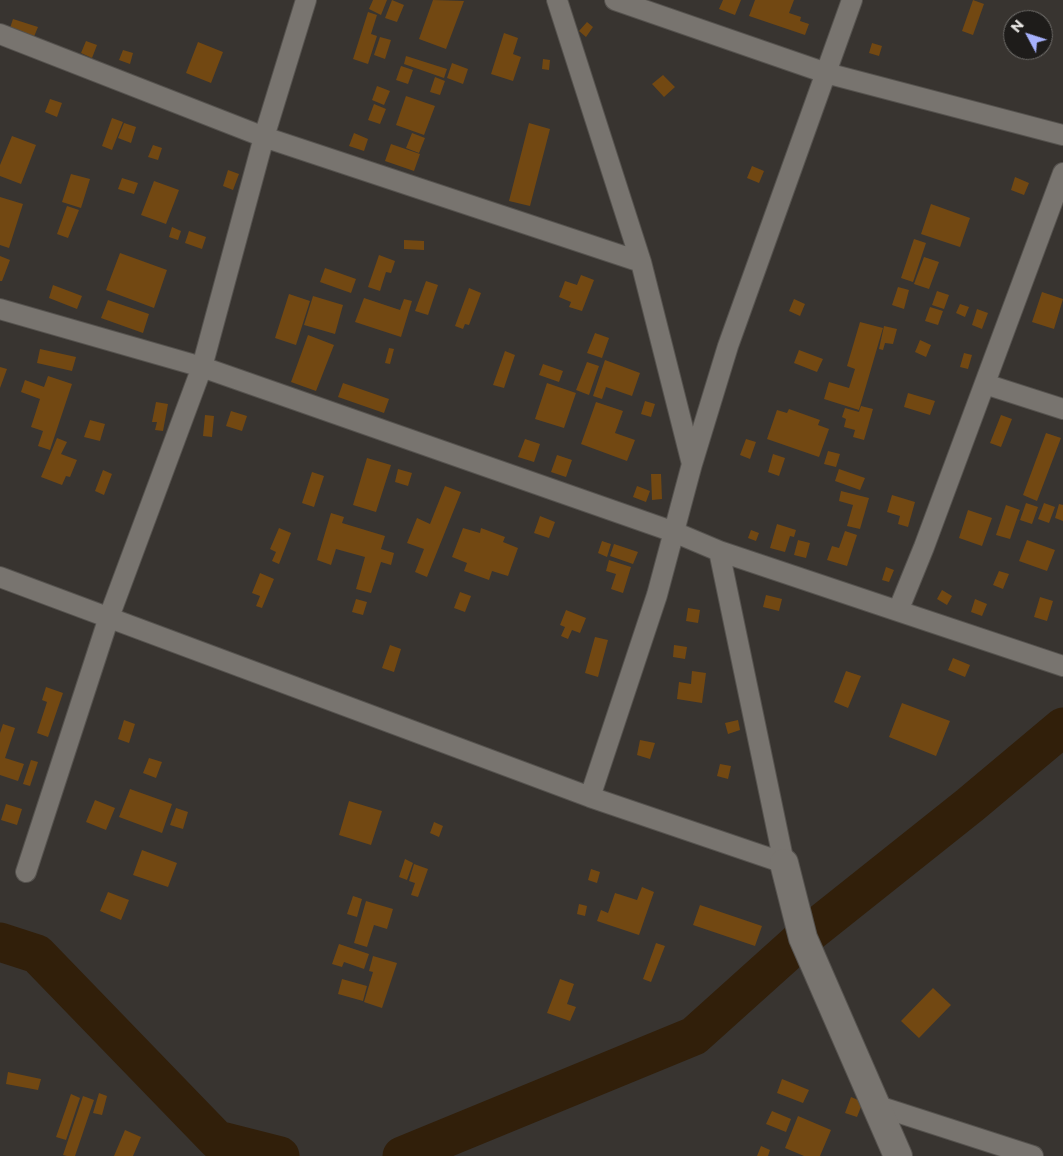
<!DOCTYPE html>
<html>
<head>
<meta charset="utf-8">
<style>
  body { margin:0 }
  #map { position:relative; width:1063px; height:1156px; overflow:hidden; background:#383430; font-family:Montserrat,sans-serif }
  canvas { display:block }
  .north { position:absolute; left:1003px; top:10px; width:50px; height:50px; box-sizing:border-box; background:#1e1c1a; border:1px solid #716f6c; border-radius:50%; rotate:310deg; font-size:14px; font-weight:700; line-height:20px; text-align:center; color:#edebe8 }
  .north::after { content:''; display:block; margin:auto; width:18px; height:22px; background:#a6b1fc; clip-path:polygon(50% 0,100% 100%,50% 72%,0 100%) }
</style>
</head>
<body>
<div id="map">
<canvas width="1063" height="1156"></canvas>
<div class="north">N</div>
</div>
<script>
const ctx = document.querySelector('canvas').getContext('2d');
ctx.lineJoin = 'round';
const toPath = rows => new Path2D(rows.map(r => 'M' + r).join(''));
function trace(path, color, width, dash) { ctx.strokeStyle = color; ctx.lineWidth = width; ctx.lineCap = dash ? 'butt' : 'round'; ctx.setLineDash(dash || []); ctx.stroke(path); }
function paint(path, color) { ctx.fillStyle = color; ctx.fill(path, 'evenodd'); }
trace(toPath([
  [0,942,37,954,217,1140,280,1156],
  [402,1156,694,1036,803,938,970,805,1063,727]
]), '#311f0a', 39);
paint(toPath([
  [373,0,387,0,381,15,369,9],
  [392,0,404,5,397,22,385,18],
  [433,0,464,1,446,49,419,39],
  [723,0,741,0,735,15,719,9],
  [755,0,794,0,789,13,801,17,800,21,809,24,805,35,749,16],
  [973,0,984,4,973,35,962,31],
  [368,12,377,15,371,34,377,36,368,64,353,59],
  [13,19,38,27,33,39,9,31],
  [587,22,593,27,586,37,579,31],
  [504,33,518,38,513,54,521,57,513,81,491,74],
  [380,37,391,40,385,59,374,55],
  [86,41,97,45,92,58,81,53],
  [198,42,223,52,211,83,186,73],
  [872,43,882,46,879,56,869,53],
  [123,50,133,53,130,64,119,60],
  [406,56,447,69,444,78,404,64],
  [543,59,550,60,549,70,542,69],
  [452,63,468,69,463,84,447,78],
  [401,66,413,70,408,84,396,80],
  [663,75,675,87,664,97,652,84],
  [435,77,445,81,440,95,430,92],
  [377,86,390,91,384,105,372,100],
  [406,96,435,106,424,135,396,125],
  [50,99,62,103,57,117,45,112],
  [374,104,386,109,380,124,368,120],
  [112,118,123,122,112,150,102,146],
  [124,123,136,127,131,143,118,138],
  [529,123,550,129,530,206,509,201],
  [354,133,368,139,364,151,349,146],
  [412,133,425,138,419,153,406,148],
  [12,136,36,145,21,184,0,176,0,165],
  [391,144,420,154,414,171,385,161],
  [153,145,162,148,158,160,148,157],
  [752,166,764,171,759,183,747,178],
  [228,170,239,174,233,190,223,186],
  [71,174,90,179,81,208,62,202],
  [1015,177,1029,183,1024,195,1011,190],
  [122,178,138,183,134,194,118,189],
  [154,181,179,190,166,224,141,215],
  [0,197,23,204,9,248,0,245],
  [931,204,970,218,960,247,921,234],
  [67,206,79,210,68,238,57,234],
  [172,227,181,231,178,240,169,237],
  [189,231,206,237,202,249,185,243],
  [914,239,926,243,913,282,901,278],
  [404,240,424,241,424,250,404,249],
  [120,253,167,270,154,308,106,290],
  [379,255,395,261,391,273,386,272,380,291,368,287],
  [0,256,10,260,2,281,0,281],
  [924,257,939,262,929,289,914,284],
  [325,268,356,279,351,293,320,282],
  [581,275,594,280,582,311,569,307,571,302,559,297,565,281,577,285],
  [426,281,438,285,428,315,415,311],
  [53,285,82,296,77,309,49,298],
  [898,287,909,290,904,309,892,305],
  [469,288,481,293,469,325,465,324,463,329,455,326],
  [937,291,949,295,944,309,932,305],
  [1042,292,1063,299,1054,329,1032,322],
  [289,294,310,301,296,345,275,338],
  [313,296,343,305,335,334,304,325],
  [364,298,400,310,404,299,412,301,401,337,355,322],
  [794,299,805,304,800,316,789,311],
  [108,300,149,314,143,333,101,318],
  [960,304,969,307,965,317,956,313],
  [930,307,943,311,938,325,925,321],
  [977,309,988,313,982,329,972,325],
  [860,322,883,328,859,410,824,399,829,382,849,388,855,369,847,366],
  [884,326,897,329,893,344,885,343,883,350,879,349],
  [595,333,609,338,602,358,587,353],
  [308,335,334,345,316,391,291,382],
  [920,340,931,345,926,357,915,352],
  [389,348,394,349,390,364,385,363],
  [40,349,76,357,72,371,37,363],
  [799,350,823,359,817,372,794,363],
  [505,351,515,355,504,388,493,385],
  [964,353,972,355,968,369,960,367],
  [605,360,640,373,632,396,606,387,602,399,593,396],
  [587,362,599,366,589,395,576,390],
  [543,364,563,371,559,382,539,375],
  [0,367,7,369,0,388],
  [48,376,72,384,50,450,38,446,43,431,31,427,40,399,21,392,25,380,44,387],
  [343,383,389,399,384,413,338,397],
  [547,383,576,393,564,428,535,419],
  [908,393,935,401,930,415,904,407],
  [645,401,655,404,651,417,641,414],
  [156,402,168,404,163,431,155,430,157,422,152,422],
  [596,402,623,411,615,433,635,440,627,461,581,444],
  [861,406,873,409,864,440,853,437,855,430,844,427,846,419,842,417,845,408,859,412],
  [789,409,820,420,818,425,829,429,819,457,767,439,777,410,787,413],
  [231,411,247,416,242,431,226,426],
  [205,415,214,416,212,437,203,436],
  [1001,415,1012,419,1001,447,990,443],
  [90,420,105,424,100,441,84,437],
  [1046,433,1061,438,1037,501,1023,495],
  [57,438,67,442,61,454,77,460,70,477,66,476,62,485,41,477],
  [525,439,540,444,534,462,518,457],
  [746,439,756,442,750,459,740,455],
  [828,451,840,454,836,467,824,464],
  [773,454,785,458,779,476,768,472],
  [557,455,572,460,566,477,551,472],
  [367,458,391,465,376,512,353,505],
  [398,469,412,473,408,486,395,482],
  [839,469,865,478,860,490,835,481],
  [103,470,112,474,104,495,95,491],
  [312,472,324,476,314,507,302,503],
  [651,474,661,474,662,499,652,500],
  [445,486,461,492,427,577,415,572,424,549,407,543,417,518,430,524],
  [637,486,650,491,646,502,633,497],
  [841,491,869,498,860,529,847,526,853,505,839,501],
  [892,495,915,502,908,527,898,524,900,516,887,512],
  [1026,503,1038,507,1032,524,1020,520],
  [1044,503,1055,507,1049,523,1038,519],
  [1059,504,1063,505,1063,521,1055,518],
  [1006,505,1020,510,1010,539,996,535],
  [968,510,992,518,982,546,959,538],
  [331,513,344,517,342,523,385,536,381,549,394,553,391,565,381,562,371,593,356,589,365,557,336,549,331,565,317,560],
  [540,516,555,522,549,538,534,533],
  [777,524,796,530,794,537,790,536,785,552,770,548],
  [279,528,291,533,279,564,272,561,276,552,270,549],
  [463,528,480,533,481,528,505,537,503,542,518,548,508,576,492,571,489,580,464,571,467,563,452,557],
  [751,530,759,533,756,541,748,538],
  [845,531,857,535,847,566,827,560,832,546,839,548],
  [798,540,810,543,806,558,794,555],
  [1027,540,1055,550,1047,571,1019,561],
  [602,541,611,544,607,557,598,553],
  [614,544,638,552,633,564,610,556],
  [609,560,631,567,623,593,611,589,616,574,606,571],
  [886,567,894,570,889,582,882,580],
  [999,571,1009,574,1003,589,993,585],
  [260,573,274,579,262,608,256,606,260,596,252,593],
  [942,590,952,596,947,605,937,599],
  [460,592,471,596,465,612,454,608],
  [766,595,782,599,779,611,763,607],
  [1040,597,1053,601,1047,621,1034,617],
  [356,599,367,602,363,615,352,612],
  [975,599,987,604,982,616,971,612],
  [688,608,700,610,698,623,686,621],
  [566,610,586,618,580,633,572,630,568,639,561,636,565,627,560,625],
  [595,637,608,640,598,677,585,673],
  [390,645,401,649,394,672,382,668],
  [674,645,687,647,685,659,673,657],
  [953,658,970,665,965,677,948,670],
  [692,671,706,673,702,703,677,699,679,682,691,684],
  [846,671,861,676,848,708,834,702],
  [46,687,63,693,48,737,37,733,47,702,42,700],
  [902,703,950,721,936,756,889,737],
  [124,720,135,724,129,743,118,739],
  [738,720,740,730,728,734,725,723],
  [3,724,15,728,5,758,24,764,18,781,0,775,0,733],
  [640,740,655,743,650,759,637,755],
  [149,758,162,762,156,778,143,773],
  [31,760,38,762,30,786,23,784],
  [720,764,731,766,728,779,717,776],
  [130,789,172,804,162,833,119,817],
  [95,800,115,808,106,830,86,822],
  [349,801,382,811,371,845,339,835],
  [6,804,22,809,17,825,1,820],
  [176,808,188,812,183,829,170,825],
  [434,822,443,826,439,837,430,833],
  [142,850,177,863,168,887,133,875],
  [405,859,413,863,407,880,399,877],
  [414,864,428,869,418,897,411,895,415,883,409,881],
  [591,869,600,872,597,883,588,880],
  [642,887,654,892,639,935,597,921,601,910,608,913,615,893,637,900],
  [108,892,129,900,121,920,100,911],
  [353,896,362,899,357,917,347,914],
  [366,901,393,909,387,929,374,925,367,947,354,943],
  [579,904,587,906,585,916,577,914],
  [700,905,762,926,755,946,693,925],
  [656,943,665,946,651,982,643,979],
  [339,944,369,954,364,969,344,962,342,967,332,964],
  [373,956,397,963,382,1008,364,1002,373,972,369,971],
  [342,979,367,986,363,1001,338,994],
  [560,979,574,984,567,1004,576,1007,570,1021,547,1013],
  [933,988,951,1005,919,1038,901,1021],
  [8,1072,41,1079,38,1090,6,1084],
  [782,1079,809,1090,803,1103,777,1093],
  [99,1093,107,1096,102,1115,93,1113],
  [71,1094,80,1098,66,1140,56,1137],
  [83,1096,94,1100,75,1156,67,1156,63,1155],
  [851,1097,863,1102,857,1117,845,1113],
  [772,1111,791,1119,786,1132,766,1124],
  [798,1116,831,1130,820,1156,804,1156,785,1148],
  [125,1130,141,1137,133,1156,114,1156],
  [761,1146,770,1150,768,1156,757,1156]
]), '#724812');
const street = toPath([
  [557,0,641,262,692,464],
  [615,0,826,73,1063,135],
  [0,34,264,137,641,262],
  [0,309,202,367,674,532,719,551,784,863],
  [985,384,1063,409],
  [719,551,898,611,924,547,1063,173],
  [0,577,590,797,784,863],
  [898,611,1063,666],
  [590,797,657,595,692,464,728,346,852,0],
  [26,872,109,617,202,367,264,137,306,0],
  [875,1105,1033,1156]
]);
const secondary = toPath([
  [784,863,803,938,898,1156]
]);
trace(street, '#55524e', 22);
trace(secondary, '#55524e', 30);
trace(street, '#78746f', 20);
trace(secondary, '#78746f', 28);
</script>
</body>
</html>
